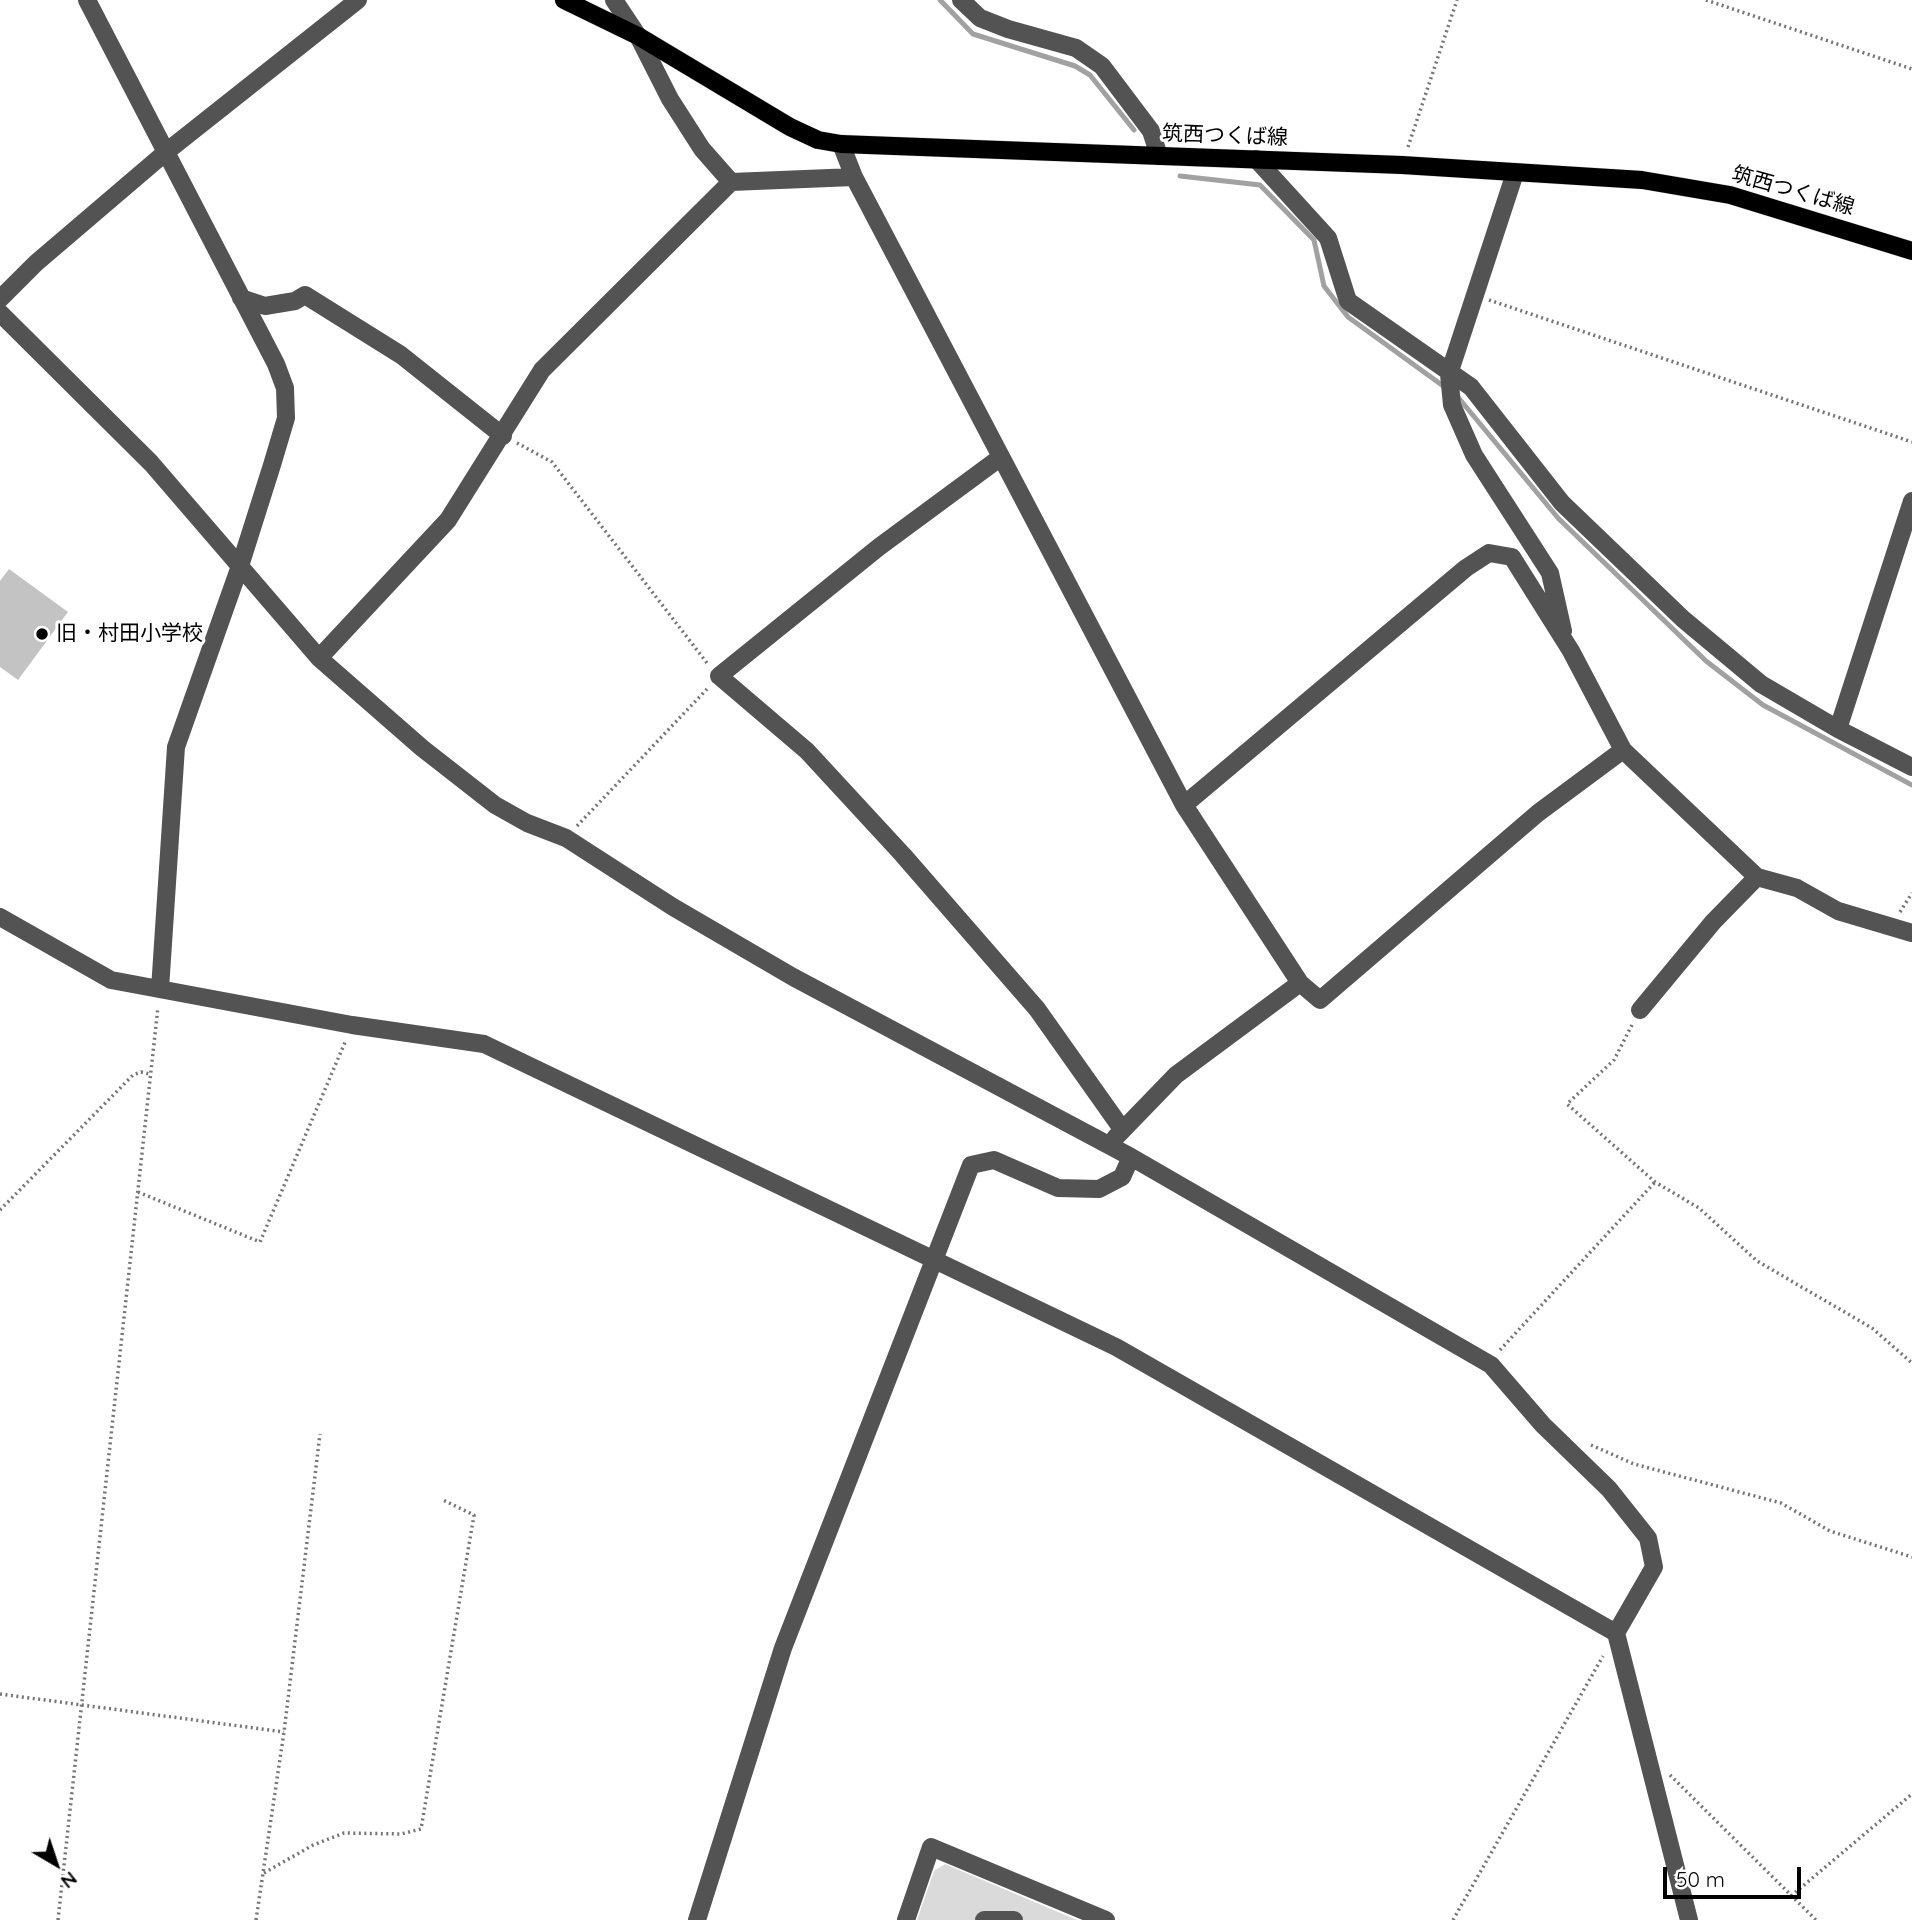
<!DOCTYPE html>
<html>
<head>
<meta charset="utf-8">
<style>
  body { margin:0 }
  #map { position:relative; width:1912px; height:1920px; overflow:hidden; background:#fff; font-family:Quicksand,sans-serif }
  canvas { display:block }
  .north { position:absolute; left:21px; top:1829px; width:70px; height:70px; -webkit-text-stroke:5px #fff; paint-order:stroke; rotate:141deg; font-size:19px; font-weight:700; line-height:28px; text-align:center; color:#000 }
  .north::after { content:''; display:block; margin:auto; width:24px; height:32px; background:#000; clip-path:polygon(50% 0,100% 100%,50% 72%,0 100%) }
  .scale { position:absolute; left:1663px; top:1867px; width:138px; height:32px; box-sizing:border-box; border:4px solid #000; border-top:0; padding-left:9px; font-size:21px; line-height:24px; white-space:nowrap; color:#000; -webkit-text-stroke:5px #fff; paint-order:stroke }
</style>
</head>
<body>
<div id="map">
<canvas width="1912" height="1920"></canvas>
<div class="north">N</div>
<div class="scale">50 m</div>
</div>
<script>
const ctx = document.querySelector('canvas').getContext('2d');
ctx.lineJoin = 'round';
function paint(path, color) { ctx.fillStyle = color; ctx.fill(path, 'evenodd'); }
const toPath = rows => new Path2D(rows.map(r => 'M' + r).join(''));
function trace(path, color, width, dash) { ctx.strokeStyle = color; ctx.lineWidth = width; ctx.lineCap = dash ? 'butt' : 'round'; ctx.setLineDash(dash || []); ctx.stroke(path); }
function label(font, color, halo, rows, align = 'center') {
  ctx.font = font + ' Quicksand,"Noto Sans JP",sans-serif'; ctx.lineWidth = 6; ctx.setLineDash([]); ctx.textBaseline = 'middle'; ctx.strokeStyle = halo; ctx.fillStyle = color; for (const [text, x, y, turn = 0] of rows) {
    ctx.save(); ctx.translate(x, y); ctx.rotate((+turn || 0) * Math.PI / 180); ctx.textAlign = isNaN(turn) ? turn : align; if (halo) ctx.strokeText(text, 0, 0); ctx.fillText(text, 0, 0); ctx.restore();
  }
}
paint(toPath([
  [945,1864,1077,1920,917,1920,934,1871]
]), '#dadada');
trace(toPath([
  [940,0,973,34,1075,66,1090,75,1134,130],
  [1180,176,1260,185,1314,240,1324,286,1348,317,1446,388],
  [1457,396,1558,518,1706,661,1763,705,1912,785]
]), '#a1a1a1', 5);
paint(toPath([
  [9,569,68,612,18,680,0,667,0,581]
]), '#c3c3c3');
const major = toPath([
  [564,0,638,36,790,127,818,140,841,144,1402,165,1642,180,1730,195,1912,251]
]);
trace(major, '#dbdbdb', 19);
trace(toPath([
  [1706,0,1912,69],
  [1408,147,1457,0],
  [1489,300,1912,442],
  [517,443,552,462,707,663],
  [577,826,707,689],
  [1900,912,1912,893],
  [1632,1025,1614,1060,1567,1104,1655,1182,1699,1208,1757,1261,1872,1328,1912,1363],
  [138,1192,260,1242,346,1040],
  [0,1210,133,1075,141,1072,150,1074],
  [1500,1350,1655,1182],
  [1591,1445,1634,1464,1781,1503,1830,1531,1912,1557],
  [0,1694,284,1732],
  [1670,1775,1816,1920],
  [264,1873,313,1845,344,1833,401,1834,421,1829,474,1515,443,1500],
  [1791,1896,1912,1794],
  [58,1920,158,1007],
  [256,1920,284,1732,320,1434],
  [1453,1920,1603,1656]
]), '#757575', 3.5, [2, 3.5]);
trace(toPath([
  [87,0,276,364,285,388,286,418,272,465,240,566,176,747,160,989],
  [614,0,638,36,670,99,702,149,731,182],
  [961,0,980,18,1008,29,1076,48,1102,66,1151,131,1159,156],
  [841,144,854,177,1184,805,1300,983,1320,1000,1538,813,1623,750],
  [1256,159,1328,238,1348,301,1471,387,1562,503,1683,619,1761,684,1838,729,1912,767],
  [1515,173,1449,374,1452,405,1474,455,1550,573,1563,631],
  [241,298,265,306,295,301,305,295,401,355,503,436],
  [0,299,36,263,166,152,358,0],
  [0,313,151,463,319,658,422,748,495,805,527,823,566,838,673,907,793,977,1131,1157,1491,1365,1543,1425,1609,1489,1648,1538,1654,1567,1616,1633,1689,1920],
  [1001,457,879,547,719,676,807,751,903,855,1037,1009,1122,1129],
  [319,658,448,520,542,370,731,182,854,177],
  [1838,729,1912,501],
  [1184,805,1466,568,1489,553,1512,557,1571,651,1623,750,1757,877,1797,888,1838,911,1912,933],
  [0,917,111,980,352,1025,484,1044,1116,1347,1616,1633],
  [1640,1010,1713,922,1757,877],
  [1115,1138,1176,1075,1300,983],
  [697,1920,783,1648,971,1165,994,1160,1058,1188,1099,1189,1122,1177,1131,1157],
  [906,1920,931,1847,1106,1920],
  [984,1920,1014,1920]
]), '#535353', 18);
trace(major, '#000', 18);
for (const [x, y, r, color] of [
  [42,634,7,"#000"]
]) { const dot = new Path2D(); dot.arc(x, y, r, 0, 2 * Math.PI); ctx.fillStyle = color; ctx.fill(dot); trace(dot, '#fff', 2.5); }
label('21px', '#000', '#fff', [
  ["筑西つくば線",1225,136,2],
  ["筑西つくば線",1793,191,16]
]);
label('21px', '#000', '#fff', [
  ["旧・村田小学校",56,634]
], 'left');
</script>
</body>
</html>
